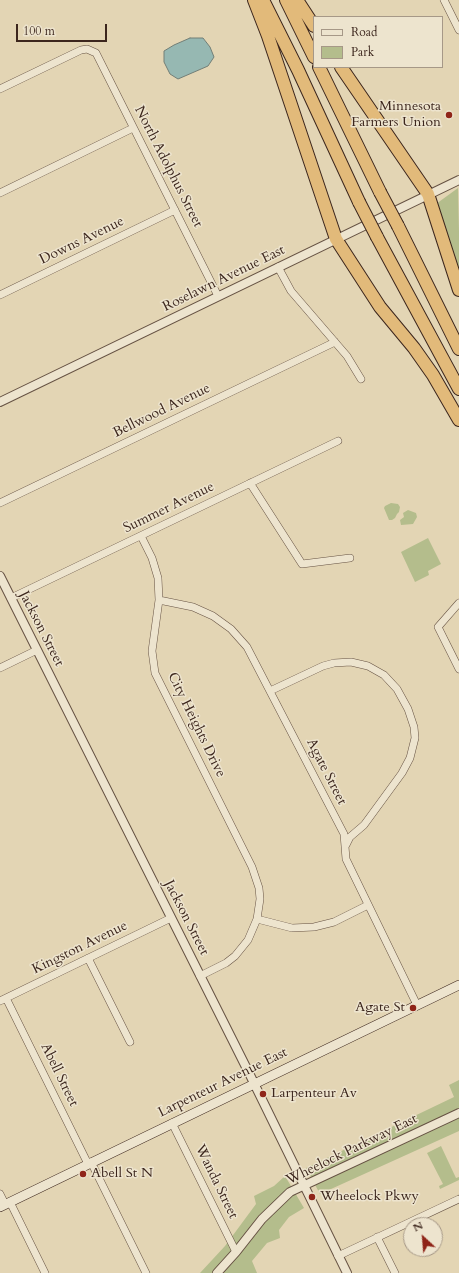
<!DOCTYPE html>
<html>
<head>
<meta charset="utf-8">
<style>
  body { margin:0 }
  #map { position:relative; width:459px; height:1273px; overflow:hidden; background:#e3d5b4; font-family:Cardo,serif }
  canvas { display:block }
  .legend { position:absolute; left:313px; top:16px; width:130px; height:52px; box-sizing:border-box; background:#ede4ce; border:1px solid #a69887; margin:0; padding:5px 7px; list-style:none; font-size:12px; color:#3c261d }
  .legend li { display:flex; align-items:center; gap:8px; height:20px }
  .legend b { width:20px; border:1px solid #a69887 }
  .north { position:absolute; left:403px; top:1217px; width:40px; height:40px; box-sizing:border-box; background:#ede4ce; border:1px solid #a69887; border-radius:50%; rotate:334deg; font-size:11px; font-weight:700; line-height:16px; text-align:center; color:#3c261d }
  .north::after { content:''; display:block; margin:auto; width:14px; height:18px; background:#8f2418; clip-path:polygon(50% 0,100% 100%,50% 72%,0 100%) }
  .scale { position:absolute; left:16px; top:24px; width:91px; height:18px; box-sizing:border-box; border:2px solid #3c261d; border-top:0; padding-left:5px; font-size:12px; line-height:14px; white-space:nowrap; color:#3c261d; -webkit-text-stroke:3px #ede4ce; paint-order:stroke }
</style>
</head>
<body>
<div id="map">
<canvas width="459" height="1273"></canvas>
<ul class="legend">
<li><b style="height:5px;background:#ede4ce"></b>Road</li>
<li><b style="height:11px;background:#b4bd8c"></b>Park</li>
</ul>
<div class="north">N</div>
<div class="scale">100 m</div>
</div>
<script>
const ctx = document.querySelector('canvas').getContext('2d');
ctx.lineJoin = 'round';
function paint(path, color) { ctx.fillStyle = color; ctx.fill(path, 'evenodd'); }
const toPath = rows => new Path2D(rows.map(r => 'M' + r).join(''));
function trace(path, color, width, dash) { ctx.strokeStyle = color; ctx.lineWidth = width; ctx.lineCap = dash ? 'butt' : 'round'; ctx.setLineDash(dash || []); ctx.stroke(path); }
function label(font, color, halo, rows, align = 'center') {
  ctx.font = font + ' Cardo,serif'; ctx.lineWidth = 3; ctx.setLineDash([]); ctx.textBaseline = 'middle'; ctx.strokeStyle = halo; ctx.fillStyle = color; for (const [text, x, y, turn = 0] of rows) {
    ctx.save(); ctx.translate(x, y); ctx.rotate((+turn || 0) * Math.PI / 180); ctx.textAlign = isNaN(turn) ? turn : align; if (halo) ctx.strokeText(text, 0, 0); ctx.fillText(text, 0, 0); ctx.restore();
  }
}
paint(toPath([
  [458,188,459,232,459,275,436,204],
  [391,503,398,504,400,507,399,512,397,514,395,518,392,520,389,520,384,508,385,506],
  [408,510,416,513,417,517,413,524,401,525,400,520,404,517,403,513],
  [428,538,441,564,428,571,429,575,415,582,401,552],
  [459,1080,459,1131,320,1194,306,1168,454,1097,449,1085],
  [441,1146,456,1178,459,1177,459,1180,440,1189,439,1186,443,1184,427,1153],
  [285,1176,304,1208,289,1217,279,1230,280,1238,267,1243,252,1261,257,1273,200,1273,225,1246,256,1204,254,1196,274,1186]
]), '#b4bd8c');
const water = toPath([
  [190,38,203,38,210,47,214,57,208,66,178,79,170,74,164,62,164,51,174,45,190,38]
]);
paint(water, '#96b8b2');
trace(water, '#727e76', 1);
const minor = toPath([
  [444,0,459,30],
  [0,89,81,50,87,49,96,53,218,296],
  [0,193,133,128],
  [278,267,291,291,347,356,361,379],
  [0,295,175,210],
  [250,483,302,564,350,558],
  [0,503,335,342],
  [141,536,152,558,158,578,159,600,152,651,155,673,252,867,259,888,260,899,257,919,248,940,235,956,226,963,200,976],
  [11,598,338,441],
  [159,600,193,607,213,616,231,629,247,647,344,834,346,859,417,1005],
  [459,603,438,627,459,669],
  [0,668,37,650],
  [270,691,323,666,334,663,351,662,368,666,384,675,397,689,408,709,414,727,415,738,410,758,402,773,364,825,350,837,346,845],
  [257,919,292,928,314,927,334,922,368,905],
  [88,958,130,1042],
  [6,998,88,1164],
  [0,1001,171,918],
  [172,1123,236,1252],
  [91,1162,146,1273],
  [0,1194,5,1204],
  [10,1202,45,1273],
  [377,1237,395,1273],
  [338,1256,459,1199]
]);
const tertiary = toPath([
  [0,402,459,180],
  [0,576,250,1075,347,1273],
  [217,1273,236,1252,262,1219,290,1192,459,1113]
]);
const secondary = toPath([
  [0,1207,459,985]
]);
const motorway = toPath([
  [254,0,268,36,336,239,380,307,414,348,433,375,459,420],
  [263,0,298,70,359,202],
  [286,0,314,57],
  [297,0,314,26],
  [319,67,380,192],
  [341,67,428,194,459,290],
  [398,226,459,349],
  [377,237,459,389]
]);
trace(minor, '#665243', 8);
trace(tertiary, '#665243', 10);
trace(secondary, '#3c261d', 10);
trace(motorway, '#3c261d', 14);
trace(minor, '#ede4ce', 7);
trace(tertiary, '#ede4ce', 8);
trace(secondary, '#ede4ce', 9);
trace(motorway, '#e2ba7a', 12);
const motorwayBridge = toPath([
  [380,192,398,226],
  [359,202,377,237]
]);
trace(motorwayBridge, '#3c261d', 14, []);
trace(motorwayBridge, '#e2ba7a', 12);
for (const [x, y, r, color] of [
  [449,115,4,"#8f2418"],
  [413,1008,4,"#8f2418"],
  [263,1094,4,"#8f2418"],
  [83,1174,4,"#8f2418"],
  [312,1197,4,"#8f2418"]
]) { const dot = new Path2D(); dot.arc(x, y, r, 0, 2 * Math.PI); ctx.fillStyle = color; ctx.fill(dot); trace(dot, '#ede4ce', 1.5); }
label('14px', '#3c261d', '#ede4ce', [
  ["Minnesota",441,107,"right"],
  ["Farmers Union",441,123,"right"],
  ["Agate St",405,1008,"right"],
  ["Larpenteur Av",271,1094],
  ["Abell St N",91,1174],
  ["Wheelock Pkwy",320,1197]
], 'left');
label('14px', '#3c261d', '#ede4ce', [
  ["North Adolphus Street",168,167,63],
  ["Downs Avenue",82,241,-26],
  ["Roselawn Avenue East",224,279,-26],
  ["Bellwood Avenue",162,411,-26],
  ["Summer Avenue",169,508,-26],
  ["Jackson Street",41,629,63],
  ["City Heights Drive",196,725,64],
  ["Agate Street",326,772,63],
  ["Jackson Street",186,918,63],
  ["Kingston Avenue",80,948,-26],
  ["Abell Street",59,1075,64],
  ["Larpenteur Avenue East",223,1083,-26],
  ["Wheelock Parkway East",352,1150,-26],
  ["Wanda Street",216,1182,64]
]);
</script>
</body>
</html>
